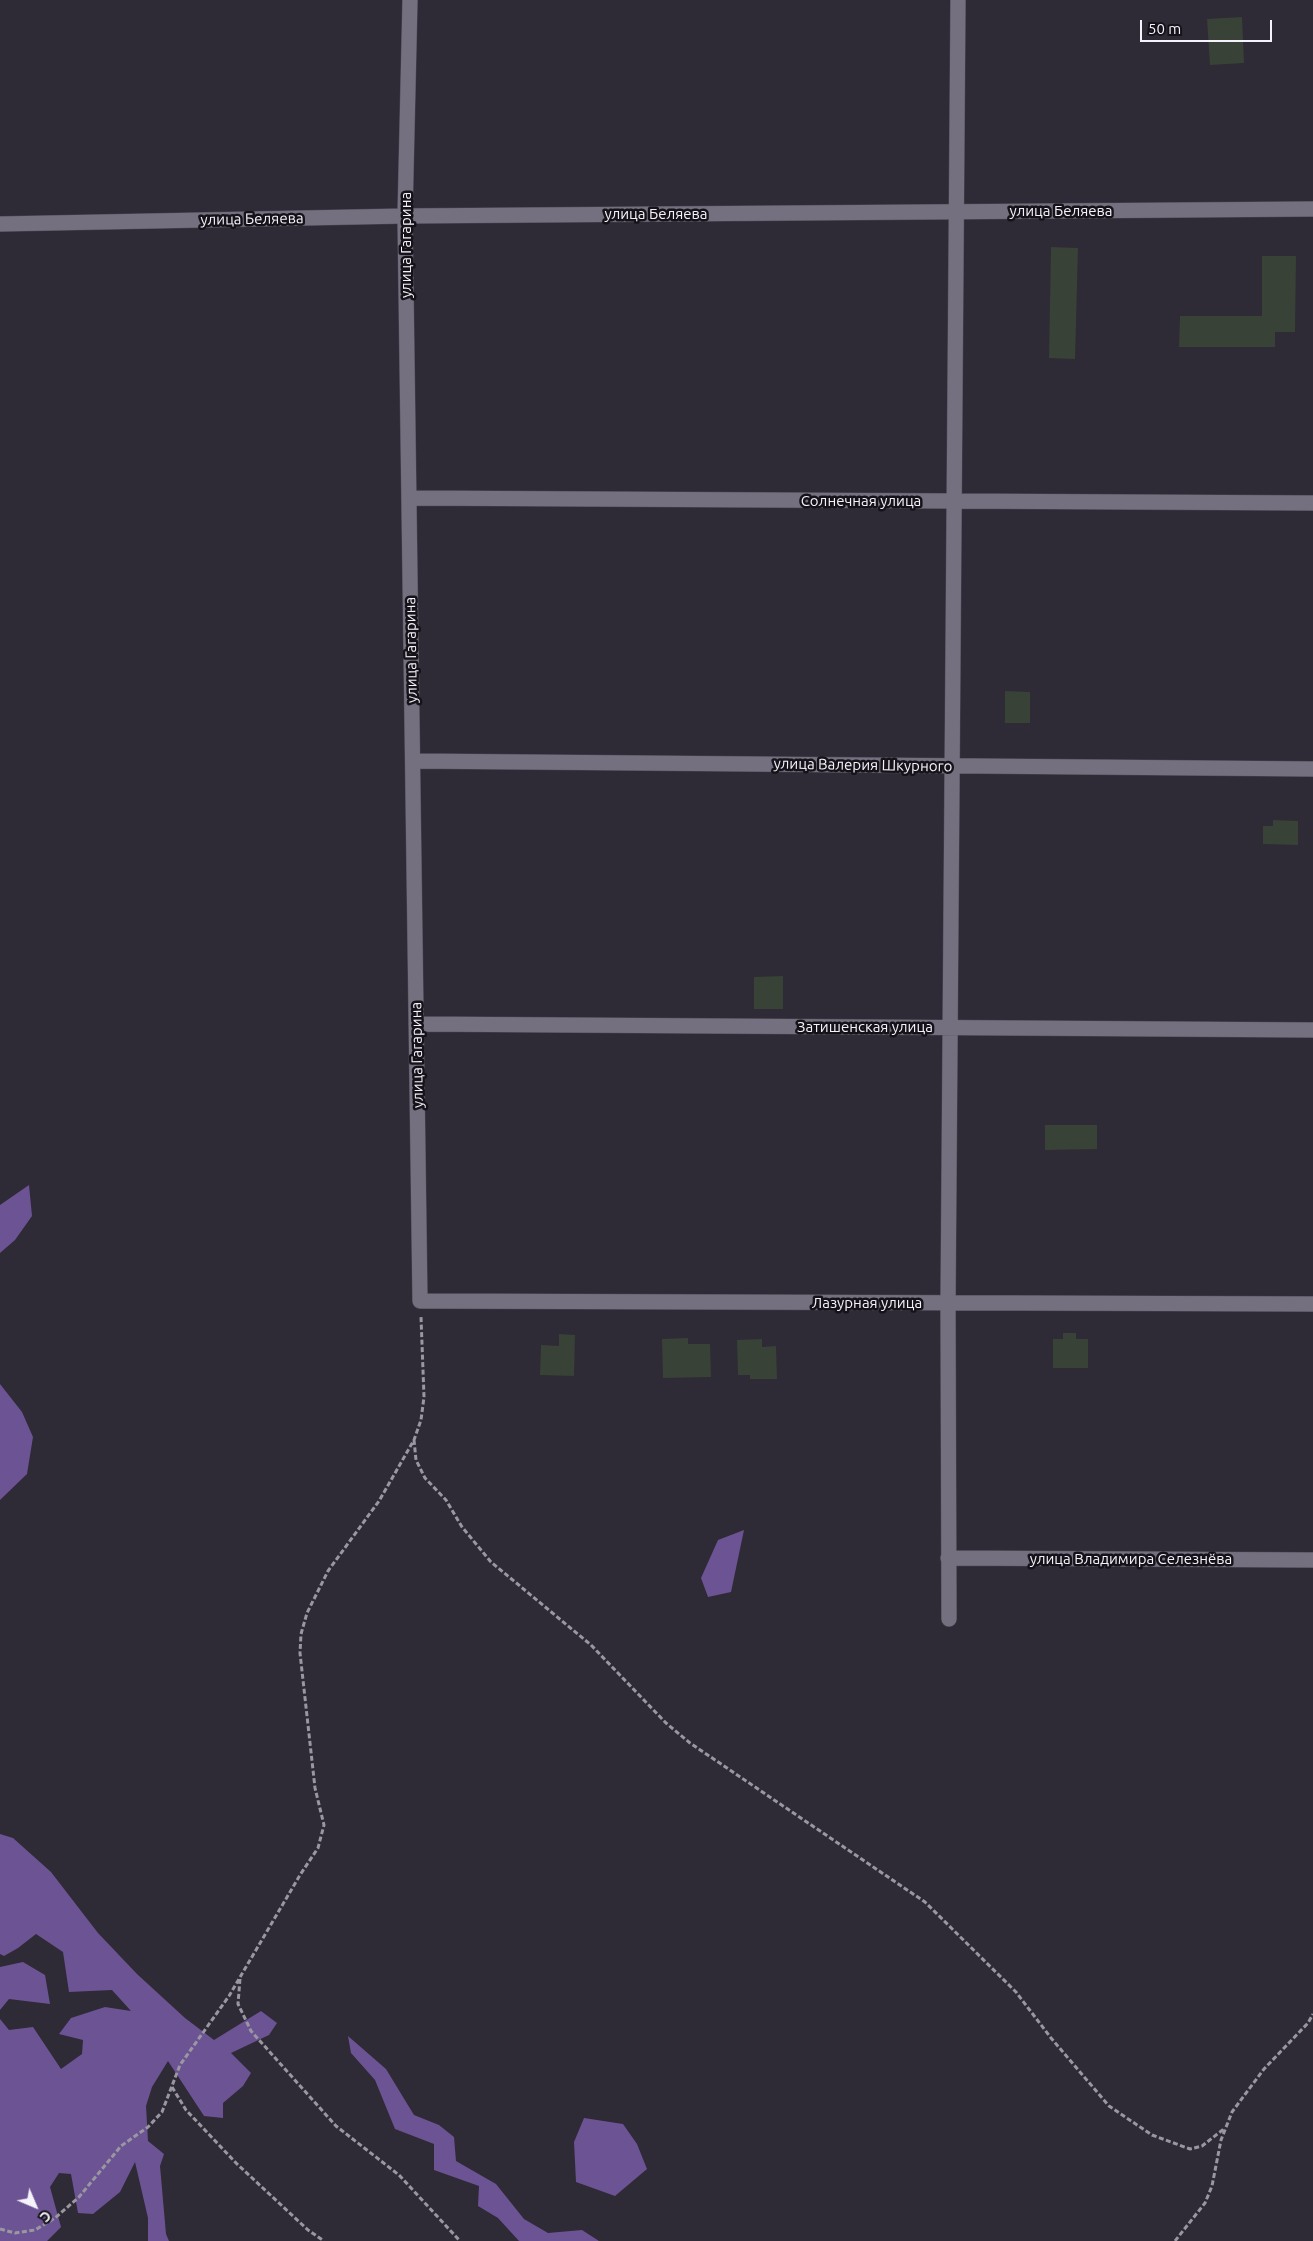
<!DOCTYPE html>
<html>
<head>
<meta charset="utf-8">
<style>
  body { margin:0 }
  #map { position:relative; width:1313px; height:2241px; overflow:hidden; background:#2e2a36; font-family:Ubuntu,sans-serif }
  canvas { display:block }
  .north { position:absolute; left:10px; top:2181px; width:50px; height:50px; -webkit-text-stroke:4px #151319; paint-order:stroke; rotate:135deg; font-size:14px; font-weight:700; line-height:20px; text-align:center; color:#f5f2fb }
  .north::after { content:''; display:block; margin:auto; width:18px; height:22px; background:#f5f2fb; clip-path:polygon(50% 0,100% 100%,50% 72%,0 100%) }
  .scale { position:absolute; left:1140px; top:20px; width:132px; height:22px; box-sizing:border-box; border:2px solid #f5f2fb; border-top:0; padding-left:6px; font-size:15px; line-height:18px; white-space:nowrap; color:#f5f2fb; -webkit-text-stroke:4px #151319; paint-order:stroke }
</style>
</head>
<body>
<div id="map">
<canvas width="1313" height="2241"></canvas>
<div class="north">С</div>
<div class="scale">50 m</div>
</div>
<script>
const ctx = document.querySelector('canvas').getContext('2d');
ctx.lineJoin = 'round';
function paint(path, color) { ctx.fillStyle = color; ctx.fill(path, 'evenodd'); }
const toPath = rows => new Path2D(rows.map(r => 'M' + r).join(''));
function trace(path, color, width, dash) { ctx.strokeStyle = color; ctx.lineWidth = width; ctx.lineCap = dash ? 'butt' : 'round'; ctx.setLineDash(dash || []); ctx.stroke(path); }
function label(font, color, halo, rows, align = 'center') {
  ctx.font = font + ' Ubuntu,sans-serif'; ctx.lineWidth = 5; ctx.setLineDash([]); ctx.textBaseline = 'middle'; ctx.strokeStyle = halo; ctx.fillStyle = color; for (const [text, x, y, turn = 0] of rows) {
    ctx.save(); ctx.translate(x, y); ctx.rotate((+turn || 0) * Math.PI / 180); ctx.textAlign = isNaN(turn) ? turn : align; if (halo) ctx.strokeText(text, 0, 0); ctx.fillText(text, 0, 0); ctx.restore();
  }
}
paint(toPath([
  [29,1185,32,1216,15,1240,0,1253,0,1205],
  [0,1384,22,1412,33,1437,27,1474,0,1500],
  [744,1530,731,1592,708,1597,701,1578,718,1540],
  [0,1834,13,1838,51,1872,98,1933,137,1974,185,2018,214,2040,261,2011,277,2023,269,2035,231,2053,251,2073,243,2086,223,2103,223,2118,204,2116,168,2061,152,2087,146,2106,148,2141,164,2154,160,2166,166,2234,169,2241,148,2241,148,2218,135,2162,120,2192,93,2214,78,2213,71,2174,59,2173,50,2187,61,2227,47,2241,0,2241,0,2019,9,2030,33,2027,61,2069,82,2054,83,2040,59,2034,71,2018,105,2007,131,2011,112,1990,69,1992,63,1952,36,1934,18,1948,4,1956,0,1954],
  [23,1962,45,1975,50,2004,9,1999,0,2010,0,1967],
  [348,2036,386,2069,414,2115,439,2125,454,2137,456,2161,496,2184,524,2219,548,2233,582,2230,599,2241,519,2241,498,2218,478,2206,479,2186,434,2170,434,2144,395,2129,375,2080,351,2053],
  [584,2118,623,2124,637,2144,647,2169,615,2196,576,2182,574,2142]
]), '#6c5394');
paint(toPath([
  [1242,17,1244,63,1210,65,1207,19],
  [1051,247,1078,248,1075,359,1049,358],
  [1262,256,1296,256,1295,332,1275,332,1275,347,1179,347,1180,316,1262,316],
  [1005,691,1030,692,1030,723,1005,723],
  [1273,820,1298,821,1298,845,1263,844,1263,826,1273,826],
  [783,976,783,1009,754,1009,754,977],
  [1045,1125,1097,1125,1097,1149,1045,1150],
  [1063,1333,1076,1333,1076,1339,1088,1339,1088,1368,1053,1368,1053,1339,1063,1339],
  [559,1334,575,1335,574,1376,540,1375,541,1345,559,1346],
  [688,1338,688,1344,710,1344,711,1377,663,1378,662,1339],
  [762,1339,762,1347,776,1346,777,1379,750,1379,750,1375,738,1375,737,1340]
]), '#384237');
const street = toPath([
  [405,216,420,1301,1313,1304],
  [409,498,1313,503],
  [413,761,1313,769],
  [416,1024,1313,1030],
  [948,1558,1313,1560],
  [949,1619,948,1303,958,0]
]);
const secondary = toPath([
  [405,216,410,0],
  [0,224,405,216,1313,209]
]);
trace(street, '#4c4853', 16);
trace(secondary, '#4c4853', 16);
trace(toPath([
  [414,1440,416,1460,425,1478,446,1500,462,1527,491,1562,591,1645,666,1723,690,1743,925,1902,1016,1992,1051,2038,1109,2106,1152,2135,1190,2149,1202,2146,1225,2128],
  [240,1979,238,2004,251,2031,336,2126,399,2175,460,2241],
  [172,2087,186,2110,236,2163,308,2230,324,2241],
  [0,2229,15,2233,35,2230,55,2218,79,2197,121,2146,148,2127,162,2112,180,2065,229,1996,300,1875,318,1848,324,1825,315,1788,300,1653,301,1634,307,1613,328,1571,379,1501,414,1440,421,1420,424,1397,421,1317],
  [1175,2241,1205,2203,1212,2186,1221,2140,1232,2112,1264,2069,1308,2023,1313,2014]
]), '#9a97a1', 3, [5, 2.5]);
trace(street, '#75707f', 15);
trace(secondary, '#75707f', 15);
label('15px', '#f5f2fb', '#151319', [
  ["улица Беляева",1061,211],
  ["улица Беляева",656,214],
  ["улица Беляева",252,219,-1],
  ["улица Гагарина",406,245,-90],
  ["Солнечная улица",861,501],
  ["улица Гагарина",411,650,-91],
  ["улица Валерия Шкурного",863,765,1],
  ["Затишенская улица",865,1027],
  ["улица Гагарина",417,1055,-91],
  ["Лазурная улица",867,1303],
  ["улица Владимира Селезнёва",1131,1559]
]);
</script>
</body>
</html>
